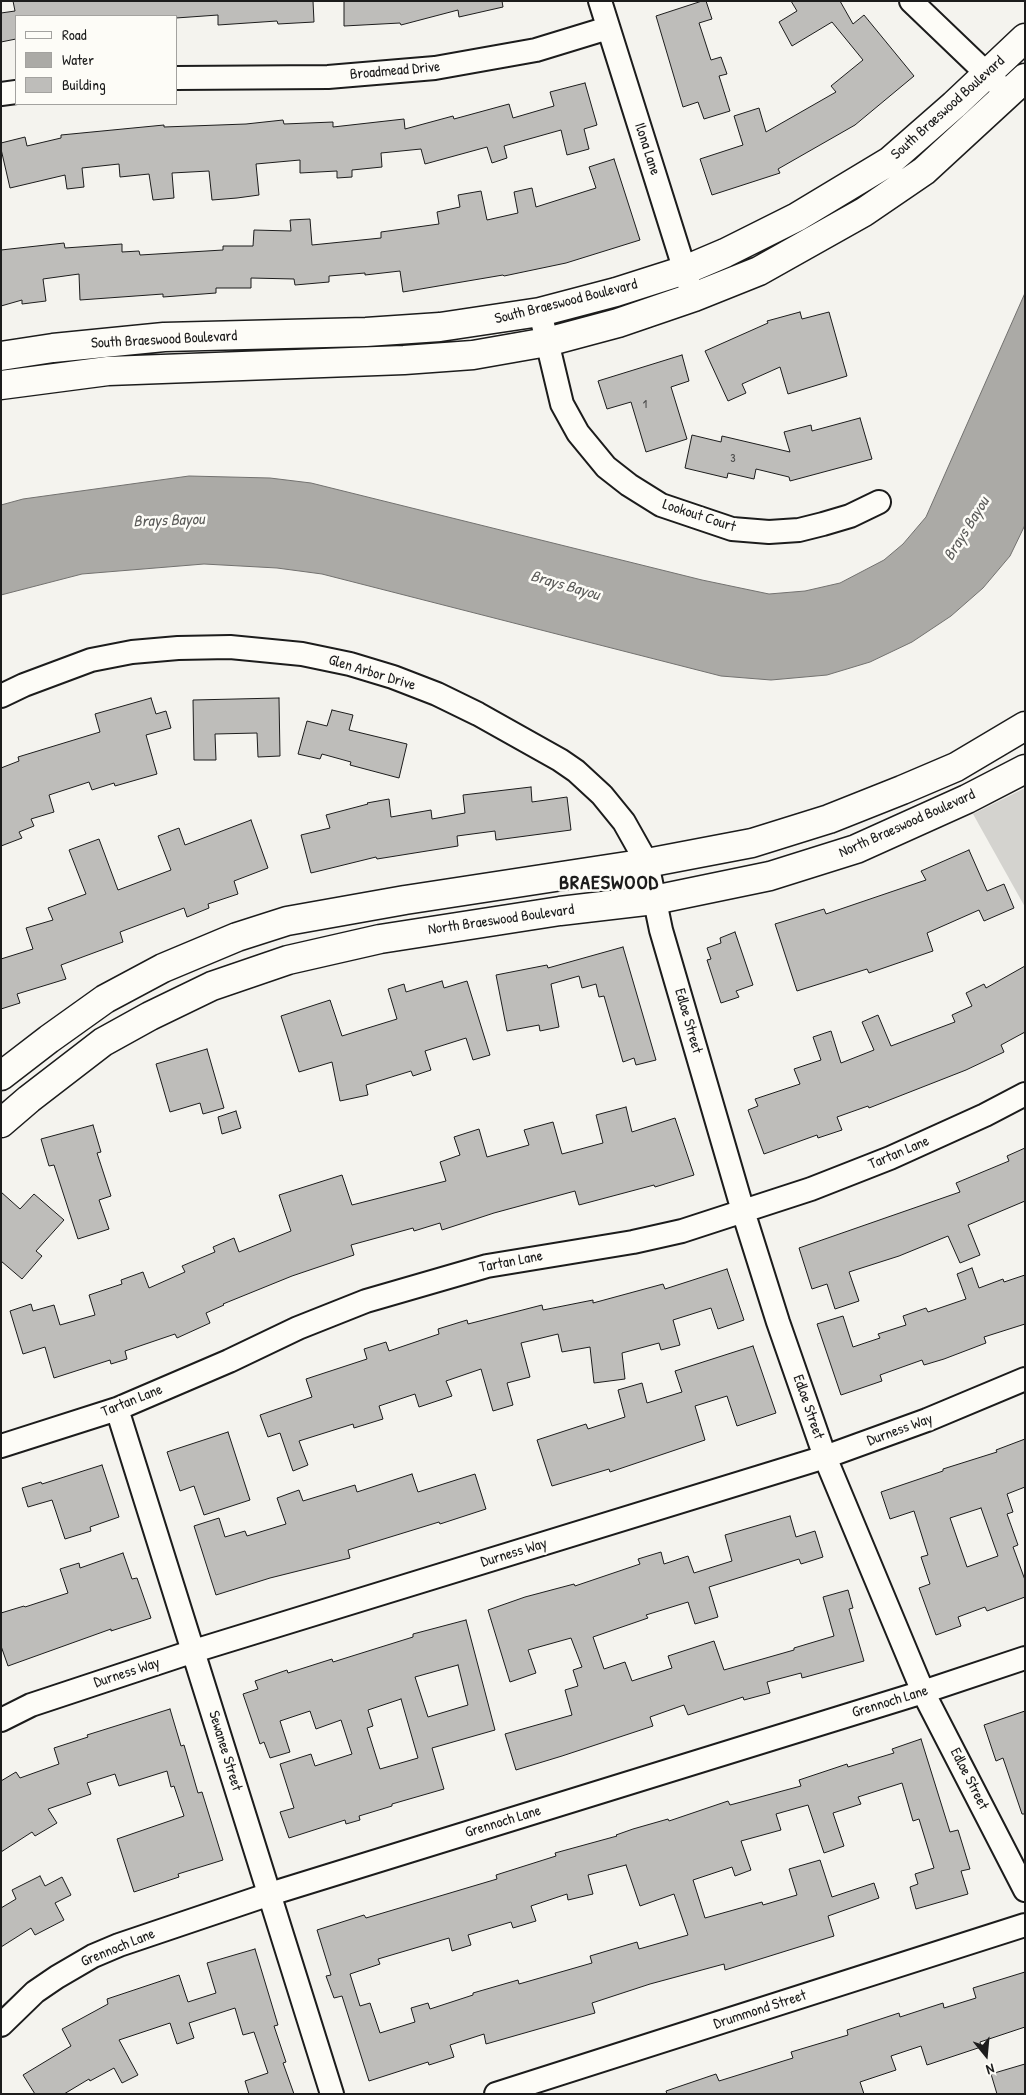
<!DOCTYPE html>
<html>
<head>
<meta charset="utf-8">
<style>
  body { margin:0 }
  #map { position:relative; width:1026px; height:2095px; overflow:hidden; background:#f4f3ee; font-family:"Patrick Hand",sans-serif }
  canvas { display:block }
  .frame { position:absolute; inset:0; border:2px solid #1c1c1c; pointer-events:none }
  .legend { position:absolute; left:15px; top:15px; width:162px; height:90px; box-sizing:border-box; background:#fdfcf7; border:1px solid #a3a29f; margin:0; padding:6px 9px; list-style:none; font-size:15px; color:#1c1c1c }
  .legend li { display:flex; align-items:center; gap:10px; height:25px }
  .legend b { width:25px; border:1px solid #a3a29f }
  .north { position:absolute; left:961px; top:2030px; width:50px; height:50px; -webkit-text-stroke:4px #fdfcf7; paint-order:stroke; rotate:163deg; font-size:14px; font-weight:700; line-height:20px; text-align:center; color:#1c1c1c }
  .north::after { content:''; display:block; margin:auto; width:18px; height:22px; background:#1c1c1c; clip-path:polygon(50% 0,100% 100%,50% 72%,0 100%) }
</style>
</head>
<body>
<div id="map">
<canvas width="1026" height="2095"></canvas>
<div class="frame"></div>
<ul class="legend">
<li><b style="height:6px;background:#fdfcf7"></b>Road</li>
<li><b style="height:14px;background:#abaaa6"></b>Water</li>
<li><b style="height:14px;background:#bebdba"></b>Building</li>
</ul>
<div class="north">N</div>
</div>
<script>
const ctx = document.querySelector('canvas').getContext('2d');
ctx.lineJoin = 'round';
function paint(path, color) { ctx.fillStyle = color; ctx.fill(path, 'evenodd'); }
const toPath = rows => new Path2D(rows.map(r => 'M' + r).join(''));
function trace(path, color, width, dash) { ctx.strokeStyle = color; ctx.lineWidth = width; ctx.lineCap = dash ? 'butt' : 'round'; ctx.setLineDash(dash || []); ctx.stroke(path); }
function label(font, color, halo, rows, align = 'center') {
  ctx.font = font + ' "Patrick Hand",sans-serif'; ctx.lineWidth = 5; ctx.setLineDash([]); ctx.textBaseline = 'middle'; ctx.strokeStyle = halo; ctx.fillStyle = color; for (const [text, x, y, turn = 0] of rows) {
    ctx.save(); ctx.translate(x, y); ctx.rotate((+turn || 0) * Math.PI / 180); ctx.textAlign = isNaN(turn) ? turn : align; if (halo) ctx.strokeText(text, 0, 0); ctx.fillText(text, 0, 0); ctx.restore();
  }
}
paint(toPath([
  [1025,788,1025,907,973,814]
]), '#d4d3cf');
const water = toPath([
  [1025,293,1025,525,1010,556,983,588,951,616,912,642,870,662,827,675,771,680,721,676,322,574,277,568,204,564,82,574,1,595,1,505,23,499,189,476,270,478,311,483,702,580,769,594,805,591,840,583,884,560,903,544,926,517,1025,293]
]);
paint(water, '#abaaa6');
trace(water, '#72716f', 1);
const building = toPath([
  [13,1,313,1,314,22,278,24,277,21,218,25,218,15,176,18,176,16,16,16,16,39,1,42,1,13,15,11,13,1],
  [344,1,502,1,503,7,459,17,458,10,401,25,400,23,344,26,344,1],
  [702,1,706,1,712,19,699,23,711,60,721,57,727,74,719,76,730,111,704,119,698,102,683,107,656,16,702,1],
  [791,1,840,1,853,24,864,15,914,76,855,125,778,169,780,173,712,195,700,159,743,145,734,116,759,108,766,132,836,92,831,86,863,60,832,22,792,46,779,22,797,11,791,1],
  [585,83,597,125,584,129,589,149,567,155,561,130,504,146,507,158,492,163,487,147,425,164,421,149,381,153,382,167,352,170,352,177,337,178,337,171,300,173,300,160,256,164,259,195,237,198,212,200,209,171,172,173,174,198,153,200,149,174,120,177,119,164,82,168,84,187,67,189,65,175,10,188,1,149,1,143,25,137,27,146,61,138,61,135,164,125,164,127,246,124,283,120,284,124,333,122,333,127,404,119,405,129,453,116,454,119,509,104,513,118,554,106,550,92,585,83],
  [614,159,640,240,566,263,504,276,503,275,403,292,400,271,365,275,365,273,329,276,329,282,295,285,294,279,251,278,251,288,216,288,216,293,163,297,163,294,80,300,79,274,43,279,46,301,22,304,22,300,1,306,1,250,64,243,65,248,122,244,122,252,139,251,140,255,223,250,223,246,253,246,254,230,291,231,290,220,310,219,312,245,381,238,381,232,439,224,437,212,460,207,458,195,481,191,487,220,518,213,514,192,532,188,536,207,596,188,589,167,614,159],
  [800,312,802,319,829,312,847,376,788,394,780,367,742,384,746,393,728,401,705,351,768,323,767,321,800,312],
  [682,355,689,381,671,387,687,439,646,452,631,402,607,409,598,381,682,355],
  [860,418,872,459,790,481,789,477,756,469,754,479,728,473,727,478,685,468,692,435,721,442,722,436,790,452,784,432,811,425,812,431,860,418],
  [151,698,156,714,166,711,171,728,146,735,157,774,115,786,114,783,92,790,89,782,49,795,54,812,31,819,34,826,19,832,22,838,1,846,1,768,19,761,18,757,100,732,95,714,151,698],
  [279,698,280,756,258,757,257,733,215,734,216,760,194,760,193,700,279,698],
  [332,710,353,715,349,730,407,744,399,778,350,765,351,762,322,754,320,759,298,754,307,721,327,726,332,710],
  [531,787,532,802,567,797,571,830,496,840,495,831,457,836,458,846,377,859,376,857,311,873,301,835,330,828,326,815,368,804,367,803,389,799,391,817,431,810,432,819,465,813,463,795,531,787],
  [251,820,268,868,234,881,238,894,208,904,209,908,187,917,184,908,120,932,123,942,61,965,66,979,17,994,20,1003,1,1009,1,959,33,949,26,928,53,920,48,908,86,894,69,850,99,839,118,890,171,870,158,836,179,828,185,845,251,820],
  [969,850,987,891,1004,884,1014,908,984,921,979,910,927,933,933,951,869,973,867,969,797,991,775,924,824,909,826,914,926,880,921,871,969,850],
  [735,932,753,985,736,991,739,997,721,1003,707,960,711,959,707,948,721,943,720,938,735,932],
  [623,947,656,1060,636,1065,634,1058,623,1062,604,996,599,997,596,984,582,988,579,976,551,984,559,1027,540,1031,539,1025,507,1031,496,975,547,965,548,968,623,947],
  [1025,966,1025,1032,1001,1045,1004,1052,966,1070,869,1108,868,1106,837,1117,842,1130,818,1138,817,1135,764,1154,748,1110,758,1106,755,1099,800,1084,794,1069,821,1060,813,1037,831,1031,841,1063,874,1050,862,1022,878,1015,891,1046,955,1022,952,1015,972,1006,966,993,984,984,986,988,1025,966],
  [442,981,444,988,467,981,490,1055,473,1060,466,1038,425,1051,431,1070,413,1076,411,1071,366,1085,368,1095,340,1101,332,1062,299,1072,281,1016,330,1000,342,1036,397,1019,388,989,404,984,406,992,442,981],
  [207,1049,224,1108,203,1114,200,1103,170,1112,156,1064,207,1049],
  [626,1107,632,1132,675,1118,694,1175,655,1187,654,1185,579,1205,575,1191,494,1213,442,1230,440,1223,414,1231,413,1228,351,1245,354,1255,292,1276,223,1304,224,1305,206,1313,210,1323,177,1338,175,1334,125,1351,127,1359,111,1364,110,1360,54,1378,45,1347,23,1354,10,1311,31,1304,33,1311,54,1305,60,1325,95,1315,89,1295,122,1284,121,1280,143,1272,149,1288,185,1272,182,1266,215,1252,213,1247,234,1238,239,1252,291,1231,279,1195,342,1175,352,1205,446,1181,440,1162,460,1155,454,1137,479,1129,487,1157,529,1145,524,1130,553,1122,562,1154,603,1143,596,1115,626,1107],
  [236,1111,241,1128,222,1134,218,1117,236,1111],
  [93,1125,101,1152,97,1153,111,1196,99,1200,109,1229,78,1239,54,1165,49,1166,41,1139,93,1125],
  [1025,1148,1025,1201,968,1225,980,1255,960,1263,948,1236,899,1256,849,1272,859,1301,835,1309,827,1284,812,1289,799,1248,960,1192,956,1183,1009,1161,1007,1156,1025,1148],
  [1,1192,20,1209,34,1194,64,1220,36,1251,42,1256,22,1279,1,1261,1,1192],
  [972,1268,979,1288,1003,1279,1004,1282,1025,1275,1025,1324,984,1337,986,1343,944,1359,924,1365,922,1360,880,1375,882,1381,841,1395,817,1324,843,1316,853,1347,880,1338,878,1334,906,1325,903,1316,926,1308,928,1312,966,1299,957,1274,972,1268],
  [727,1269,744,1320,718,1329,711,1308,673,1320,680,1345,661,1350,659,1343,622,1353,625,1379,594,1383,590,1347,562,1352,558,1334,521,1343,530,1377,507,1383,513,1405,493,1411,481,1369,446,1381,452,1396,419,1407,415,1394,379,1406,383,1419,354,1428,353,1424,299,1441,308,1465,293,1471,280,1433,268,1437,260,1415,312,1397,306,1379,367,1359,364,1349,386,1342,389,1351,439,1334,438,1329,467,1320,468,1324,542,1305,543,1310,593,1300,593,1303,663,1284,665,1289,727,1269],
  [753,1346,776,1413,737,1426,727,1396,695,1406,705,1440,610,1472,609,1469,552,1486,537,1440,586,1424,588,1429,625,1417,618,1390,642,1383,647,1403,682,1392,675,1371,753,1346],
  [228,1432,250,1500,204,1515,194,1486,180,1491,167,1452,228,1432],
  [1025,1439,1025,1487,1007,1494,1013,1512,1007,1514,1018,1545,1013,1547,1025,1580,1025,1597,987,1611,985,1607,958,1617,961,1626,936,1635,919,1588,930,1584,921,1557,928,1555,914,1511,890,1519,881,1492,943,1471,943,1469,997,1452,996,1450,1025,1439],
  [981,1508,998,1556,967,1567,950,1518,981,1508],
  [102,1465,119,1517,90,1527,91,1531,65,1539,52,1500,28,1507,22,1488,41,1482,42,1484,102,1465],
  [412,1474,418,1492,475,1474,486,1509,440,1524,439,1522,348,1550,350,1558,270,1578,216,1595,194,1526,219,1518,225,1537,245,1531,247,1536,286,1524,277,1498,299,1490,303,1501,355,1485,357,1492,412,1474],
  [790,1516,796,1537,815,1531,823,1557,801,1564,799,1559,709,1587,718,1617,695,1624,688,1602,646,1615,648,1618,593,1637,604,1669,625,1662,632,1681,672,1668,668,1656,714,1641,724,1670,794,1650,794,1648,834,1636,823,1597,848,1590,853,1608,849,1609,864,1661,802,1678,801,1673,767,1682,770,1693,744,1700,743,1697,688,1715,684,1705,650,1717,653,1726,562,1756,516,1770,505,1734,572,1715,565,1690,578,1686,573,1670,582,1667,571,1638,528,1650,536,1673,510,1682,488,1610,525,1597,574,1584,575,1586,640,1564,638,1559,661,1552,664,1564,688,1556,694,1573,732,1561,725,1535,790,1516],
  [123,1553,132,1579,137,1578,151,1618,111,1631,111,1629,8,1666,1,1646,1,1613,24,1606,25,1607,68,1593,60,1569,79,1563,80,1568,123,1553],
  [466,1620,495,1730,432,1748,444,1789,392,1804,392,1806,359,1816,360,1820,346,1824,345,1820,289,1838,280,1812,294,1808,280,1764,311,1754,315,1766,352,1754,341,1720,316,1729,310,1711,280,1721,290,1752,270,1758,264,1742,260,1744,243,1694,258,1689,255,1681,287,1670,288,1673,332,1659,333,1662,413,1637,413,1634,466,1620],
  [458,1665,468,1705,428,1717,415,1677,458,1665],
  [401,1699,418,1758,380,1769,367,1728,373,1726,368,1710,401,1699],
  [170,1709,181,1746,184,1745,198,1793,202,1792,223,1860,178,1874,179,1877,134,1892,117,1839,184,1816,174,1786,171,1787,167,1771,119,1786,115,1774,87,1783,91,1794,48,1809,57,1823,35,1836,32,1832,1,1852,1,1781,16,1772,20,1778,59,1764,54,1748,88,1737,87,1735,170,1709],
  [1025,1711,1025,1814,1022,1814,1003,1758,996,1761,984,1725,1025,1711],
  [921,1739,950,1832,958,1830,970,1869,961,1871,968,1894,916,1909,910,1887,918,1884,915,1874,934,1868,919,1819,913,1821,902,1783,858,1797,861,1804,833,1813,844,1846,824,1853,808,1805,776,1814,781,1830,741,1841,751,1870,735,1876,732,1867,693,1880,705,1918,762,1902,763,1905,797,1895,789,1869,820,1860,832,1897,874,1883,879,1898,828,1916,834,1936,725,1970,724,1964,650,1984,592,2003,595,2013,542,2028,486,2044,484,2034,450,2045,454,2057,429,2065,428,2062,369,2081,342,1996,334,1998,326,1976,331,1975,317,1930,364,1915,366,1918,497,1879,496,1875,556,1856,555,1853,617,1836,616,1835,633,1829,668,1819,669,1821,728,1801,730,1805,801,1786,799,1780,847,1764,848,1767,894,1753,892,1749,921,1739],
  [626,1865,640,1906,674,1894,688,1935,639,1949,637,1942,590,1956,592,1963,519,1984,518,1980,473,1993,473,1995,430,2009,428,2003,411,2008,415,2022,380,2033,370,2003,360,2006,350,1974,380,1964,378,1959,449,1938,452,1951,471,1945,468,1935,511,1922,513,1928,536,1921,531,1906,567,1894,568,1900,593,1894,588,1875,626,1865],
  [40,1876,45,1886,62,1877,71,1895,55,1903,64,1920,35,1935,31,1928,1,1947,1,1908,16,1899,12,1890,40,1876],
  [255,1949,278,2025,274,2026,286,2062,283,2063,294,2094,249,2094,245,2081,268,2073,254,2032,243,2035,235,2008,189,2023,194,2038,177,2044,170,2023,119,2040,138,2075,122,2083,114,2068,90,2081,89,2079,64,2094,35,2094,23,2075,71,2046,62,2029,108,2004,107,1999,179,1975,188,2002,216,1993,207,1963,255,1949],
  [1025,1972,1025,2027,980,2042,981,2047,927,2065,921,2046,891,2056,896,2070,860,2082,864,2094,667,2094,666,2091,716,2074,719,2081,793,2058,791,2052,848,2035,847,2030,899,2013,900,2017,943,2003,944,2008,976,1998,973,1988,1025,1972],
  [1025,2064,1025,2094,997,2094,991,2074,1025,2064]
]);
paint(building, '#bebdba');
trace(building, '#1c1c1c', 1);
const minor = toPath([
  [600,1,690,287],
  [911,1,1008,94],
  [176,78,328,77,435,68,536,50,608,28],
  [1,94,16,92],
  [540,312,562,404,578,433,606,467,629,485,661,505,732,529,769,532,799,530,823,524,850,516,879,502],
  [1,696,24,685,91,660,132,652,178,648,230,647,302,654,350,664,393,677,437,694,478,714,560,760,576,771,602,795,624,822,647,863,661,930,743,1211,778,1322,825,1457,923,1692,1025,1890],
  [117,1409,332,2094],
  [1,1446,117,1409,229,1361,298,1328,366,1301,487,1266,633,1242,682,1231,811,1189,890,1158,985,1115,1025,1094],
  [1,1720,31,1705,194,1651,825,1457,927,1420,1025,1379],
  [1,2025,35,1992,57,1977,93,1956,119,1945,270,1894,923,1692,1025,1658],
  [496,2094,1025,1925]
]);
const secondary = toPath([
  [1,356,53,348,164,337,366,332,440,327,540,312,616,292,685,270,725,253,797,217,890,161,954,105,1025,38],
  [1,385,108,371,404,360,473,355,547,342,618,323,694,297,759,271,864,212,924,171,1025,78],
  [1,1076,49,1039,105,999,163,968,237,937,287,921,405,900,647,863,752,843,829,819,902,790,956,767,1025,726],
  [1,1123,29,1099,103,1042,150,1016,212,986,288,960,380,939,560,911,654,900,770,876,856,849,967,799,1025,769]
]);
trace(minor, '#1c1c1c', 26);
trace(secondary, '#1c1c1c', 31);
trace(minor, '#fdfcf7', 22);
trace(secondary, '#fdfcf7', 28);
label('12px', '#444', null, [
  ["1",645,405],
  ["3",733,459]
]);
label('15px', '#1c1c1c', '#fdfcf7', [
  ["Broadmead Drive",395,71,-5],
  ["South Braeswood Boulevard",948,108,-42],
  ["Ilona Lane",647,149,72],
  ["South Braeswood Boulevard",566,302,-14],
  ["South Braeswood Boulevard",164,340,-3],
  ["Lookout Court",699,516,18],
  ["Glen Arbor Drive",372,673,17],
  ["North Braeswood Boulevard",907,824,-24],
  ["North Braeswood Boulevard",501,920,-8],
  ["Edloe Street",688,1021,74],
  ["Tartan Lane",899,1153,-23],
  ["Tartan Lane",511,1262,-11],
  ["Tartan Lane",132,1401,-22],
  ["Edloe Street",808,1407,71],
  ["Durness Way",900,1430,-20],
  ["Durness Way",514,1553,-17],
  ["Durness Way",127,1673,-18],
  ["Grennoch Lane",890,1702,-17],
  ["Sewanee Street",225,1751,73],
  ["Edloe Street",969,1779,63],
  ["Grennoch Lane",503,1822,-17],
  ["Grennoch Lane",118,1948,-22],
  ["Drummond Street",760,2010,-18]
]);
label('italic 16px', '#5c5c5a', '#fdfcf7', [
  ["Brays Bayou",169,521,-2],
  ["Brays Bayou",967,529,-58],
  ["Brays Bayou",565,586,16]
]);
ctx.letterSpacing = '1px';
label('bold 20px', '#1c1c1c', '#fdfcf7', [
  ["BRAESWOOD",609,884]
]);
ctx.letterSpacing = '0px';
</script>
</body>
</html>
